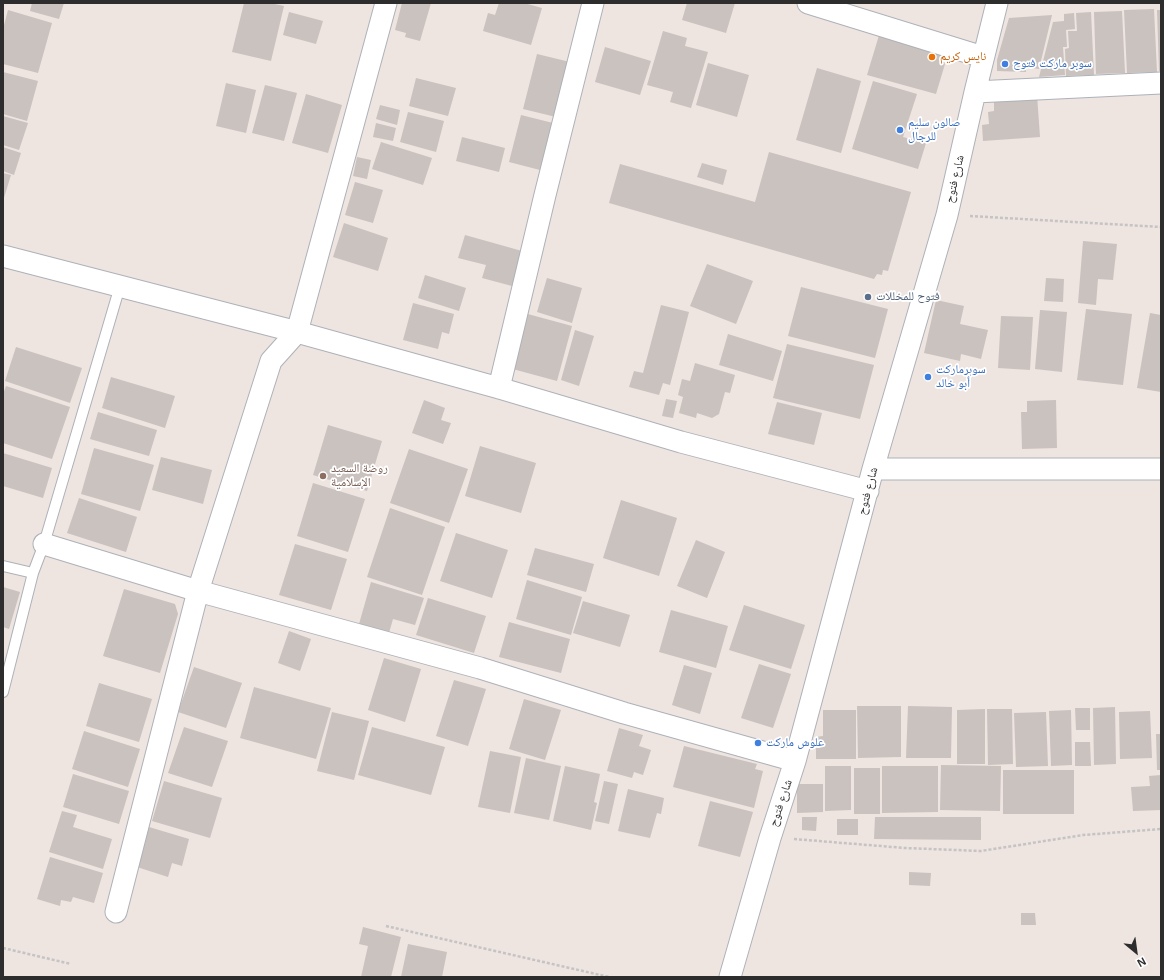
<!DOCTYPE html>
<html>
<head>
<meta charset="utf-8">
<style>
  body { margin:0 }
  #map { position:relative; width:1164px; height:980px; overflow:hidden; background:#eee4e0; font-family:Arial,sans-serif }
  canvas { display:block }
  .frame { position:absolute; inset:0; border:4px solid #2d2d2d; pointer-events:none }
  .north { position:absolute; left:1116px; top:932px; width:40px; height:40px; -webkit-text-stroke:3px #fff; paint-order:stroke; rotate:151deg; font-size:11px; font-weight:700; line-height:16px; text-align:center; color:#2d2d2d }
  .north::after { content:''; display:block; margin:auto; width:14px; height:18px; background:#2d2d2d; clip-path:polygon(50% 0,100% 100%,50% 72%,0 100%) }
</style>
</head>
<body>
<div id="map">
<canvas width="1164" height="980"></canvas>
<div class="frame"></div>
<div class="north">N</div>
</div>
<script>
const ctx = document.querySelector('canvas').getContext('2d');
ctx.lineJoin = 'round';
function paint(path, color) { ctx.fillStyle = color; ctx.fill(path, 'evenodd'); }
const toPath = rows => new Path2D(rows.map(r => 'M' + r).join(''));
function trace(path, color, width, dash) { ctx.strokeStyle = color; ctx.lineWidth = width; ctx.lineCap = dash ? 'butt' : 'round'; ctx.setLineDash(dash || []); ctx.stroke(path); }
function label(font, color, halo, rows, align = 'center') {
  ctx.font = font + ' Arial,"Noto Naskh Arabic",sans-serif'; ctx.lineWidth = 3.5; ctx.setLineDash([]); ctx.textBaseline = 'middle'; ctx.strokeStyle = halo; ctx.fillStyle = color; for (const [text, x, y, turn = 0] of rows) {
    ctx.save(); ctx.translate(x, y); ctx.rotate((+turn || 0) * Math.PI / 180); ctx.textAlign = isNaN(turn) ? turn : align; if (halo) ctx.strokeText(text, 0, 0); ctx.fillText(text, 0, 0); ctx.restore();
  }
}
paint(toPath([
  [32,3,64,3,59,19,30,11],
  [244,3,270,3,284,6,271,61,232,52],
  [402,3,431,3,420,41,405,37,406,33,395,30],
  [499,3,524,3,542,8,531,45,483,31,488,13,495,15],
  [687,3,735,3,726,33,682,20],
  [1154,9,1157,72,1127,73,1124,10],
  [8,10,52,23,38,73,3,64,3,29],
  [1157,10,1161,10,1161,71,1159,71],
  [1122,11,1125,73,1096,74,1094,12],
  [289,12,323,21,316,44,283,35],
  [1091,12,1094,75,1066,76,1065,49,1069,48,1068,31,1077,31,1076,13],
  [1074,13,1075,29,1066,30,1067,47,1063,47,1065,75,1039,77,1053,22,1064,21,1064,14],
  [1052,15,1039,69,1026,67,1026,72,997,71,997,60,1009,18],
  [663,31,687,38,685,46,708,52,691,108,670,102,673,92,647,85],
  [880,32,938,49,945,64,936,94,867,75],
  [605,47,651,61,640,95,595,82],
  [537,54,570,62,556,117,523,109],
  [708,63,749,75,737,117,696,105],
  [817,68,861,81,841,153,796,140],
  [3,72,38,81,27,121,3,114],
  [416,78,456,88,448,116,409,106],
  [873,81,917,94,903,137,926,143,918,169,852,149],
  [226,83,256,90,246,133,216,126],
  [265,85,297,93,284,141,252,133],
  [306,94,342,105,328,153,292,143],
  [1037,95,1040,137,983,141,982,125,989,124,988,112,994,111,994,97],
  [380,105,400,110,397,125,376,119],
  [408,112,444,121,436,152,400,142],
  [521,115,553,123,540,170,509,162],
  [3,116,28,123,19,150,3,145],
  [376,123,396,128,393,141,373,137],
  [462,137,505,148,499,172,456,161],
  [381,142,432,158,423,185,372,169],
  [3,147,21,153,14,175,3,171],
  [769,152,911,192,888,271,883,270,882,275,877,274,874,279,609,203,620,164,755,202],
  [357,157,371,160,367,179,353,176],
  [702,163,727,170,723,185,697,177],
  [3,173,11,175,3,201],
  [355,182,383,190,373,223,345,215],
  [344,223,388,238,378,271,333,257],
  [465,235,522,251,512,286,482,278,486,265,458,258],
  [1083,241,1117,244,1113,280,1098,279,1096,305,1078,303],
  [707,264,753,281,736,324,690,306],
  [425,275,466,288,459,311,418,298],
  [547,278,582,288,572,323,537,312],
  [1046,278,1064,279,1063,302,1044,301],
  [801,287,888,309,875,358,788,336],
  [936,300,964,306,960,324,988,330,981,359,961,354,960,361,924,353],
  [413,303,454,314,449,334,442,332,438,349,403,340],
  [661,305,689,312,670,385,663,383,659,395,629,387,634,371,643,373],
  [1086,309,1132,314,1123,385,1077,380],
  [1040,310,1067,312,1062,372,1035,369],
  [524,313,572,326,557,381,509,368],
  [1150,313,1161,315,1161,392,1137,388],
  [1001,316,1033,317,1030,370,998,368],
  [575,330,594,336,579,386,561,380],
  [728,334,782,351,773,381,719,365],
  [787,344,874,365,860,419,773,398],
  [16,347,82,368,70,403,5,381],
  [695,363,735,375,730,393,725,392,719,414,712,418,697,413,696,418,679,413,683,397,678,395,682,379,690,381],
  [111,377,175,396,165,428,102,408],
  [6,386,70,407,52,459,3,443,3,394],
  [666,399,677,401,673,418,662,416],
  [424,400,445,408,441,420,451,423,443,444,412,433],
  [1056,400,1057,448,1022,449,1021,412,1027,412,1027,401],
  [777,402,822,413,814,445,768,434],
  [98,412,157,430,149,456,90,439],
  [328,425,382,441,367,491,313,475],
  [480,446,536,463,521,513,465,496],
  [94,448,154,465,140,511,81,494],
  [409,449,468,469,449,523,390,503],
  [3,453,52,468,43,498,3,486],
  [161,457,212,470,203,504,152,490],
  [313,483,365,499,348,552,297,536],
  [79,498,137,517,126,552,67,533],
  [621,500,677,518,659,576,603,558],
  [390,508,445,527,422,595,367,577],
  [456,533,508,550,492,598,440,581],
  [696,540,725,552,707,598,677,586],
  [295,544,347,559,331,610,279,595],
  [535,548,594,564,586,592,527,575],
  [527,580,582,597,571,635,516,619],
  [371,582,424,598,415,625,393,619,389,633,359,624],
  [3,587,20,592,9,629,3,627],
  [124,589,175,604,178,614,160,673,103,656],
  [428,598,486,616,474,653,416,635],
  [583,601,630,615,620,647,573,633],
  [744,605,805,625,791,669,729,650],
  [671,610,728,626,716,668,659,652],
  [509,622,570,639,561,673,499,657],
  [289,631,311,639,300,671,278,663],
  [384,658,421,669,405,722,368,710],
  [759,664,791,674,773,728,741,718],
  [684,665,712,673,700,714,672,705],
  [194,667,242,683,226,728,178,712],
  [454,680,486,689,468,746,436,736],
  [99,683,152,699,139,742,86,726],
  [254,687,331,708,316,759,240,738],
  [524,699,561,710,545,760,509,749],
  [857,706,901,706,901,757,858,758],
  [908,706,952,707,951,758,906,758],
  [1115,707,1116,764,1094,765,1093,708],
  [1075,708,1090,708,1090,730,1076,730],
  [985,709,985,764,957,764,957,710],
  [987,709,1012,709,1013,764,988,765],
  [823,710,856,710,856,759,816,759,816,737,823,736],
  [1071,710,1072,765,1051,766,1049,711],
  [1150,711,1152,758,1120,759,1119,712],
  [332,712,369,721,354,780,317,771],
  [1046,712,1048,766,1016,767,1014,713],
  [184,727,228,741,212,787,168,773],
  [372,727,445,747,431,795,358,775],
  [619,728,643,735,639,746,651,750,643,775,634,772,632,778,607,771],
  [84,731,140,749,128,787,72,769],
  [1156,734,1161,734,1161,770,1157,770],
  [1075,742,1090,742,1091,766,1075,766],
  [684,746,757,764,755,769,763,771,754,808,673,787],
  [490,751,521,757,510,813,478,807],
  [526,758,561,766,549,820,514,813],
  [941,765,1001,766,1000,811,940,810],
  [565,766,600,774,594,802,597,803,591,830,553,821],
  [825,766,851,766,851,810,825,811],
  [882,766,938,766,938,812,882,813],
  [854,768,880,768,880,814,854,814],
  [1003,770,1074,770,1074,814,1003,814],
  [73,774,129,791,119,824,63,807],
  [1161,775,1161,810,1133,811,1131,787,1150,786,1149,776],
  [164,781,222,798,210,838,152,821],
  [604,781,618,784,609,824,595,821],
  [797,784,823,784,823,812,797,813],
  [628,789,664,798,661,814,657,813,650,838,618,831],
  [710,801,753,812,740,857,698,846],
  [62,811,77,815,73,827,112,839,103,869,49,852],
  [802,817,817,817,816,831,802,830],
  [875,817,981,817,981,840,874,839],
  [837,819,858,819,858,835,837,835],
  [149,827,189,839,182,866,172,863,168,877,137,867],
  [50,857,103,873,94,903,73,897,71,902,61,900,60,906,37,899],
  [909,872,931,873,930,886,909,885],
  [1021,913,1035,913,1036,925,1021,925],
  [363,927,401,937,391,977,361,977,368,946,359,944],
  [408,944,447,952,442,977,401,977]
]), '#cac2be');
const lane = toPath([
  [3,566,33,573],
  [3,692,33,573,44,544,120,286]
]);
const street = toPath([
  [808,3,983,57],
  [975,92,1161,83],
  [3,256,297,332,499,388,681,442,868,491],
  [499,388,545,195,593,3],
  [873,469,1161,469],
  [44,544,198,591,480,668,624,713,795,761],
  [116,912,198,591,271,361,297,332,386,3],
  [730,977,770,838,795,761,873,469,947,215,975,92,997,3]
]);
trace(lane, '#adb2b9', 12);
trace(street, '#adb2b9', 23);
trace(toPath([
  [970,216,1161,227],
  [794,839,905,848,981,851,1083,835,1161,829],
  [386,926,609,977],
  [3,948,71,964]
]), '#c4c4c4', 2.5, [3, 2]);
trace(lane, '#fff', 10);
trace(street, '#fff', 21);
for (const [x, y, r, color] of [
  [932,57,4,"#e8710a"],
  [1005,64,4,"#3f7fe0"],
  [900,130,4,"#3f7fe0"],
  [868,297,4,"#5c6f8a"],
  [928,377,4,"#3f7fe0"],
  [323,476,4,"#8d6e63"],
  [758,743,4,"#3f7fe0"]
]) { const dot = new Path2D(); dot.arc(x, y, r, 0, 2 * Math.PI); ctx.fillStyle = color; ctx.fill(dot); trace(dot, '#fff', 1.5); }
label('12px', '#c56008', '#fff', [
  ["نايس كريم",940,57]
], 'left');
label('12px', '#366cbe', '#fff', [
  ["سوبر ماركت فتوح",1013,64],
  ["صالون سليم",908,123],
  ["للرجال",908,137],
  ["سوبرماركت",936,370],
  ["أبو خالد",936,384],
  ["علوش ماركت",766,743]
], 'left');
label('12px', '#2d2d2d', '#fff', [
  ["شارع فتوح",955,179,-77],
  ["شارع فتوح",868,491,-75],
  ["شارع فتوح",781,803,-71]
]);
label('12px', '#4e5e75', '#fff', [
  ["فتوح للمخللات",876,297]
], 'left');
label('12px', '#785e54', '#fff', [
  ["روضة السعيد",331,469],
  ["الإسلامية",331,483]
], 'left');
</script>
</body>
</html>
